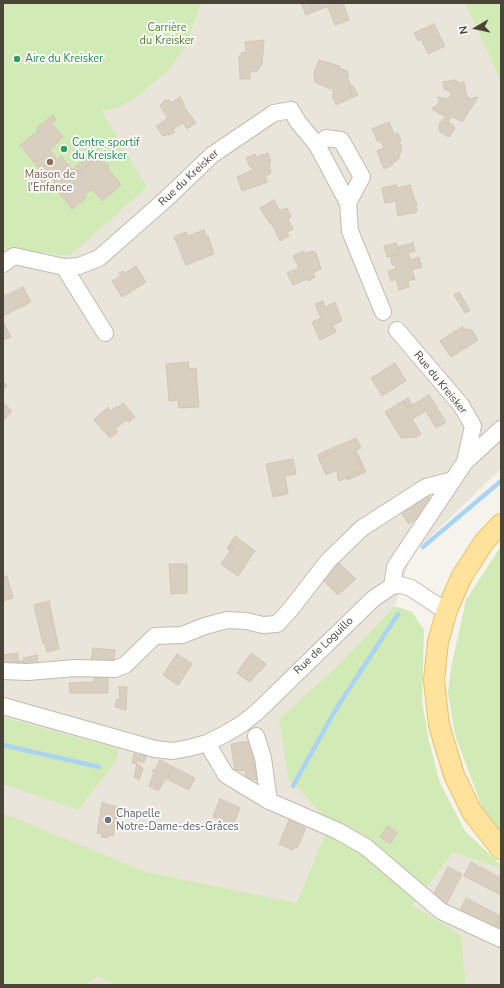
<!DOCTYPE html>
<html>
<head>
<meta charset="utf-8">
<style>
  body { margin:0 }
  #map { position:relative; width:504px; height:988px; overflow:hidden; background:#f6f3ec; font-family:"Nunito Sans",sans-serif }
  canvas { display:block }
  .frame { position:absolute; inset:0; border:4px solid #4b4439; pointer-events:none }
  .north { position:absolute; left:456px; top:8px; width:40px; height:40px; -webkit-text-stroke:3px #fff; paint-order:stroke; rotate:261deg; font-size:11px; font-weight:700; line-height:16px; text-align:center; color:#4b4439 }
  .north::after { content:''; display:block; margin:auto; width:14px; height:18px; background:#4b4439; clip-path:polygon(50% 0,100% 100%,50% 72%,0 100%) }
</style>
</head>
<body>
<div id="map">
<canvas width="504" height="988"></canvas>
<div class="frame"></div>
<div class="north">N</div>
</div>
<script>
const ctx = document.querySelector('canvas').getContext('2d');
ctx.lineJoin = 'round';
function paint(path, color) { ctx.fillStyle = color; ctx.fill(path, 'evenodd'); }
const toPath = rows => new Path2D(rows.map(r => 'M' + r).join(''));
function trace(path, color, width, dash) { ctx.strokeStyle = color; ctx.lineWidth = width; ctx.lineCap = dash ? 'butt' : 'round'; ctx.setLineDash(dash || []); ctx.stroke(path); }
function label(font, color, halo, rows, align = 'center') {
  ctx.font = font + ' "Nunito Sans",sans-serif'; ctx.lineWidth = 3.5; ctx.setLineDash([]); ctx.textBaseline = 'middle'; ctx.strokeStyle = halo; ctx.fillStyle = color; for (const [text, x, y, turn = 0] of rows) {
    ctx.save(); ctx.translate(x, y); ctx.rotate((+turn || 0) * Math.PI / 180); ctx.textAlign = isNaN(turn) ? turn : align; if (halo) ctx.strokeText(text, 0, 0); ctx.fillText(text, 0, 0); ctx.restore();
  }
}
paint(toPath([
  [202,3,465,3,501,82,501,469,411,555,395,606,334,669,279,719,338,831,325,835,285,927,278,985,3,985,3,249,69,256,102,111,117,108,187,46],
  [453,853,501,868,501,985,466,985,461,935,411,905]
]), '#eae5da');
paint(toPath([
  [3,3,202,3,186,46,168,71,134,99,117,108,102,111,147,187,69,256,3,249],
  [465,3,501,3,501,82],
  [501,546,501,832,486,817,455,735,448,693,451,668,466,600],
  [395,606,412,612,424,630,422,701,429,741,440,783,465,831,501,865,501,868,453,853,412,905,461,935,466,985,115,985,98,976,85,985,3,985,3,813,146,872,296,903,325,835,337,831,288,777,279,719,334,669],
  [3,717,119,749,115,762,78,810,7,785,3,785]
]), '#d2eab5');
trace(toPath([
  [423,547,501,481],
  [3,745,99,767],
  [293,786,336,709,398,614]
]), '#a9d4f2', 4.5);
const building = toPath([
  [301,3,310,3,313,12,306,15,301,3],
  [310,3,343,3,349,20,335,25,329,9,326,7,313,12,310,3],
  [434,24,445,46,428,54,421,39,418,41,414,33,434,24],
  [264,40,262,64,257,71,250,72,250,79,240,79,239,56,241,56,241,53,246,52,245,42,264,40],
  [319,60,340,66,339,68,347,71,349,76,347,77,351,86,349,88,353,97,336,105,332,95,334,94,332,88,330,89,315,82,314,73,319,60],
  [456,80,457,83,464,82,467,97,469,97,468,99,478,97,463,121,460,121,453,117,451,117,448,122,453,125,455,129,449,137,440,132,439,124,447,115,442,115,432,109,433,107,436,107,440,100,437,97,448,99,451,95,450,92,444,89,443,82,456,80],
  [353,86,358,95,353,97,349,88,353,86],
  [180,97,184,104,184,107,196,123,187,129,183,123,173,129,175,132,169,135,166,135,163,136,156,126,168,118,160,106,162,103,166,100,169,100,171,103,180,97],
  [53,115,56,120,52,124,63,137,50,150,57,160,61,156,75,173,78,170,80,173,91,163,89,161,96,156,109,165,107,167,121,185,102,201,92,189,84,195,86,198,72,209,52,184,55,182,50,177,46,180,40,173,42,172,20,145,38,131,37,128,53,115],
  [389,122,394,134,398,133,401,141,399,142,402,147,398,160,392,163,393,165,384,169,377,151,384,148,381,141,378,142,372,129,389,122],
  [268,153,271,161,269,165,271,173,265,176,268,182,242,191,237,177,251,171,253,169,250,167,246,158,255,154,256,157,268,153],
  [88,157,91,160,89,161,91,163,80,173,78,170,75,173,72,170,88,157],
  [41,174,46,180,42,183,37,178,41,174],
  [37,178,42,183,32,192,27,186,37,178],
  [396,185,397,188,410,185,412,192,417,205,416,207,417,212,398,216,396,204,397,201,385,203,382,188,396,185],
  [274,200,279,210,281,210,287,208,291,217,288,219,293,229,287,232,289,236,280,241,272,224,270,224,267,218,266,218,260,208,274,200],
  [204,230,207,237,208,236,214,254,186,265,174,237,186,232,188,236,204,230],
  [396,243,399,254,387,257,384,246,396,243],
  [413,243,415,251,408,253,410,260,419,257,422,267,412,270,415,279,408,281,409,287,399,290,396,279,391,281,388,271,396,269,395,265,392,265,390,256,399,254,397,247,413,243],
  [304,251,305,254,312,251,316,253,321,269,313,273,315,277,308,281,307,279,293,285,287,273,299,268,293,256,304,251],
  [136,266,146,282,122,297,112,281,121,276,119,273,123,271,125,273,136,266],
  [23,287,31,302,3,316,3,297,23,287],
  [459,292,470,310,465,313,454,295,459,292],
  [323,301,325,307,335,302,342,321,333,325,336,332,320,340,312,322,321,318,315,304,323,301],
  [3,322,11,337,3,340,3,322],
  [462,327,464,329,472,330,478,340,451,357,440,341,462,327],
  [188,362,189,369,196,368,199,407,179,408,178,400,169,401,166,364,188,362],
  [395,363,406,381,382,396,371,378,395,363],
  [3,381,7,386,3,390,3,381],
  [429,395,446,422,436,428,426,411,412,419,421,434,417,437,401,438,385,412,403,401,408,408,429,395],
  [408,398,412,405,408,408,403,401,408,398],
  [3,403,12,411,3,421,3,403],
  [123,403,135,417,129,422,126,420,115,429,118,432,110,438,94,420,108,407,111,411,116,406,117,408,123,403],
  [356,438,361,448,354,451,362,470,339,481,337,476,338,473,337,470,326,475,319,459,328,455,326,451,356,438],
  [356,450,366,472,347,480,346,478,362,470,354,451,356,450],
  [326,451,328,455,319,459,318,455,326,451],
  [293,459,296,474,285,476,288,494,273,497,266,464,293,459],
  [425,492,431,500,416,519,409,524,400,511,425,492],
  [235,536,255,551,238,576,221,564,233,547,230,544,235,536],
  [230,544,233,547,230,551,227,548,230,544],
  [339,563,356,579,338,595,323,580,339,563],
  [169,564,187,564,187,593,171,594,169,564],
  [7,576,13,598,3,601,3,577,7,576],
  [49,601,59,649,47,652,45,643,43,644,34,605,49,601],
  [93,648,115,650,114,663,91,661,93,648],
  [18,653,18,662,3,663,3,655,18,653],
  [251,653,266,664,260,672,259,671,250,682,237,673,251,653],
  [177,654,192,664,178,685,163,675,177,654],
  [37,655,38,667,18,668,18,661,24,661,23,658,37,655],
  [94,674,108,674,108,693,70,693,69,683,94,682,94,674],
  [119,687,127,687,126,710,115,707,117,699,120,700,119,687],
  [251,741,257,780,246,778,245,770,235,771,231,744,251,741],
  [134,754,138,755,136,764,132,763,134,754],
  [140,754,146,756,144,763,138,761,140,754],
  [160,760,173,767,158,791,149,786,154,772,152,771,153,769,155,770,160,760],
  [137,764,141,766,143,768,139,780,134,777,137,764],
  [173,767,195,778,189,790,167,779,173,767],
  [220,799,240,808,233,826,213,817,220,799],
  [104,802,105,804,119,807,113,836,108,835,108,838,101,837,102,834,97,833,102,803,104,802],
  [289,820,306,828,297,848,294,847,293,850,279,844,289,820],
  [388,826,397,833,390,844,380,837,388,826],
  [471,862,501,878,501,895,464,876,471,862],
  [448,867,462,874,446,905,433,895,448,867],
  [466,898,501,916,495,927,459,912,466,898],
  [501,916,501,930,495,927,501,916]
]);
paint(building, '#d8cfc1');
trace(building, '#d3c7b4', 1);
const minor = toPath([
  [317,145,326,138,341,140,362,177,348,203],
  [3,264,14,256,64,267,79,266,99,258,165,200,212,155,274,113,291,110,298,122,317,145,348,203,350,231,383,312],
  [64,267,105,333],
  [397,330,461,405,473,426,465,462],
  [392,586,395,567,465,462,501,429],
  [3,671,28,672,75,668,115,669,125,665,155,636,182,635,205,626,227,620,246,621,263,625,277,624,290,610,328,561,362,528,426,487,453,480],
  [3,706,155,749,173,751,189,748,207,743,225,734,242,724,257,712,373,599,392,586,401,585,411,588,438,606,447,610],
  [256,736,263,758,269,801],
  [207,743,226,775,269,801,338,831,366,847,441,911,501,939]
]);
const major = toPath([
  [501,524,484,542,462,576,447,610,438,642,434,680,439,725,454,775,472,812,501,849]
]);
trace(minor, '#c2bbae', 18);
trace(major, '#e6c16a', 22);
trace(minor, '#fff', 16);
trace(major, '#ffe39c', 20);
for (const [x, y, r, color] of [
  [17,59,4,"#2e9e5b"],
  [64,149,4,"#2e9e5b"],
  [50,162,4,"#8d6e63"],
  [108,820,4,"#6b7280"]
]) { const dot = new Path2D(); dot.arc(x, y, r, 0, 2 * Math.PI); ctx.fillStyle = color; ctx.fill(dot); trace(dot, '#fff', 1.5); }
label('11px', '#4a7f2a', '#fff', [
  ["Carrière",167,28],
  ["du Kreisker",167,41]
]);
label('11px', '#27864d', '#fff', [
  ["Aire du Kreisker",25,59],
  ["Centre sportif",72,143],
  ["du Kreisker",72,156]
], 'left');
label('11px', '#785e54', '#fff', [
  ["Maison de",50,175],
  ["l'Enfance",50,188]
]);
label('11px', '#4b4439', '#fff', [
  ["Rue du Kreisker",189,178,-43],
  ["Rue du Kreisker",440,383,51],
  ["Rue de Loguillo",324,646,-44]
]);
label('11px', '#5b616d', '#fff', [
  ["Chapelle",116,814],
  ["Notre-Dame-des-Grâces",116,827]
], 'left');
</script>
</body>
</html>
